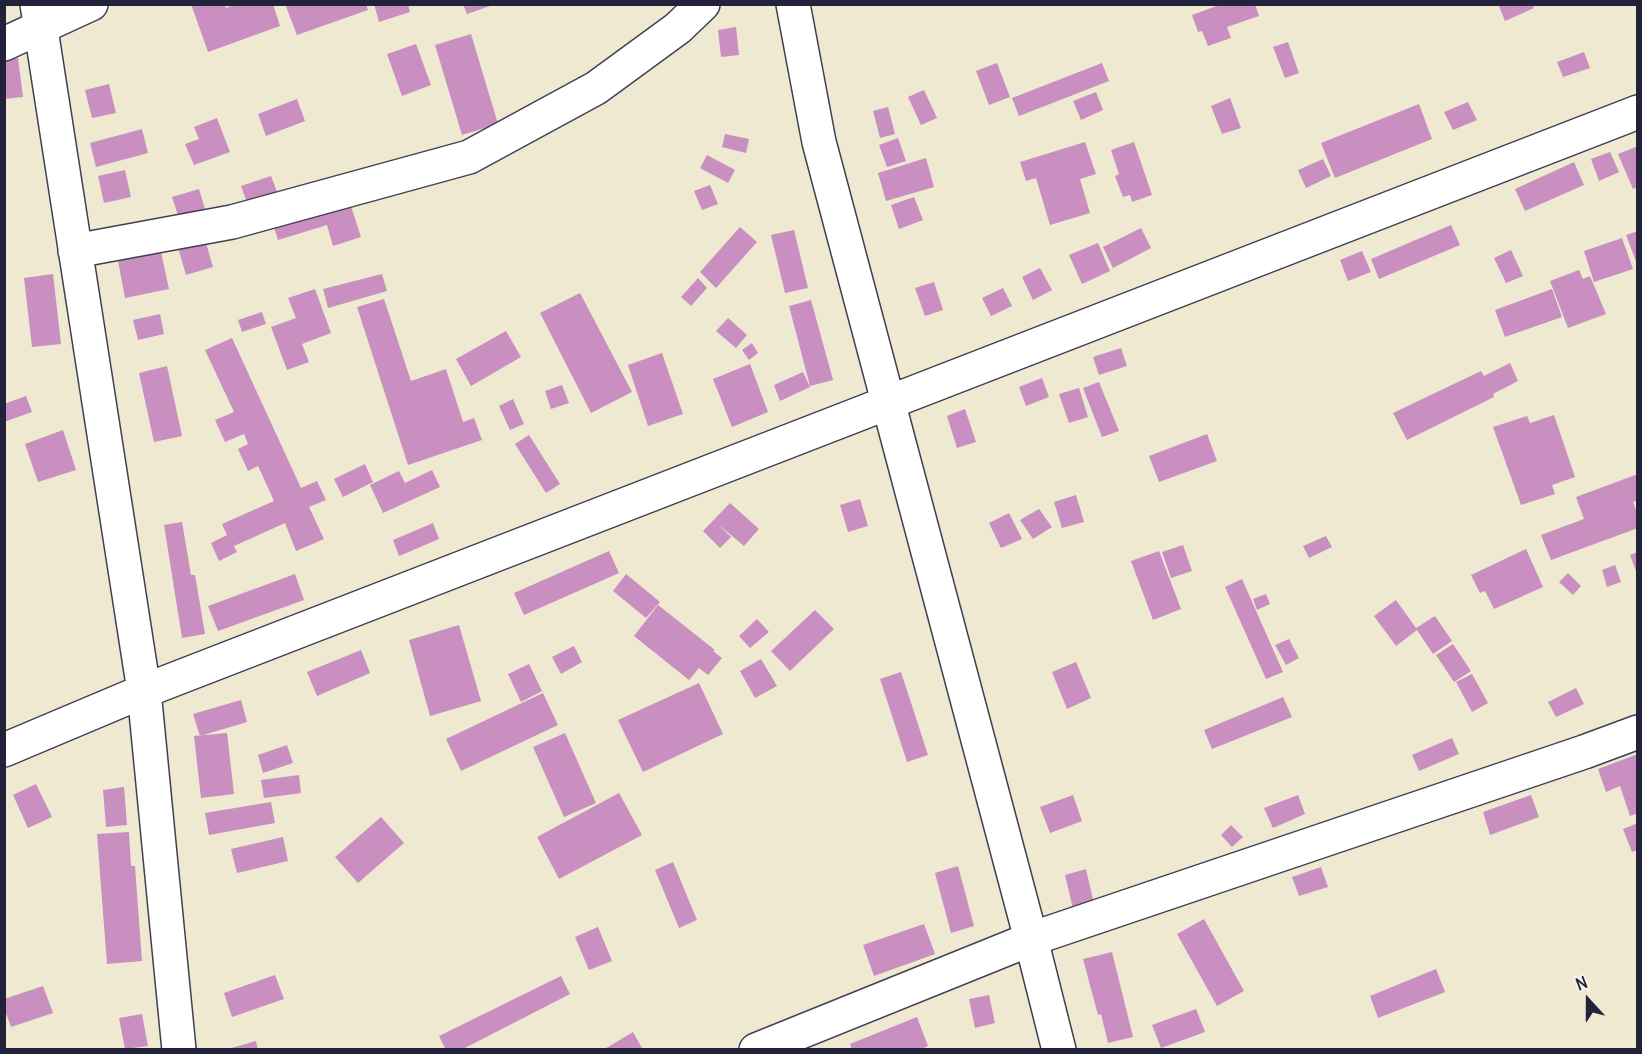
<!DOCTYPE html>
<html>
<head>
<meta charset="utf-8">
<style>
  body { margin:0 }
  #map { position:relative; width:1642px; height:1054px; overflow:hidden; background:#efe9d1; font-family:Delius,sans-serif }
  canvas { display:block }
  .frame { position:absolute; inset:0; border:6px solid #22223b; pointer-events:none }
  .north { position:absolute; left:1558px; top:970px; width:60px; height:60px; -webkit-text-stroke:4px #f7f3e8; paint-order:stroke; rotate:339deg; font-size:16px; font-weight:700; line-height:24px; text-align:center; color:#22223b }
  .north::after { content:''; display:block; margin:auto; width:21px; height:27px; background:#22223b; clip-path:polygon(50% 0,100% 100%,50% 72%,0 100%) }
</style>
</head>
<body>
<div id="map">
<canvas width="1642" height="1054"></canvas>
<div class="frame"></div>
<div class="north">N</div>
</div>
<script>
const ctx = document.querySelector('canvas').getContext('2d');
ctx.lineJoin = 'round';
function paint(path, color) { ctx.fillStyle = color; ctx.fill(path, 'evenodd'); }
const toPath = rows => new Path2D(rows.map(r => 'M' + r).join(''));
function trace(path, color, width, dash) { ctx.strokeStyle = color; ctx.lineWidth = width; ctx.lineCap = dash ? 'butt' : 'round'; ctx.setLineDash(dash || []); ctx.stroke(path); }
paint(toPath([
  [191,4,224,4,226,8,237,4,273,4,280,26,208,52],
  [285,4,366,4,368,10,297,35],
  [374,4,408,4,410,12,379,22],
  [463,4,493,4,493,5,467,14],
  [1222,4,1255,4,1259,16,1227,27,1231,38,1208,46,1202,31,1198,32,1192,15],
  [1498,4,1532,4,1534,8,1505,21],
  [736,27,739,55,721,57,718,30],
  [471,34,498,124,462,135,435,45],
  [1288,42,1299,73,1285,78,1273,47],
  [416,44,431,85,402,96,387,54],
  [1584,52,1590,68,1563,77,1557,62],
  [18,58,23,97,4,99,4,60],
  [997,63,1010,97,989,105,976,71],
  [1102,63,1109,81,1019,116,1012,98],
  [109,84,116,113,92,118,85,90],
  [924,90,937,118,921,125,908,97],
  [1096,92,1103,110,1081,120,1073,101],
  [1230,98,1241,128,1222,134,1211,106],
  [297,99,305,121,266,136,258,114],
  [1468,102,1477,120,1453,130,1444,112],
  [1419,104,1432,139,1335,178,1321,143],
  [888,107,895,134,880,138,873,111],
  [217,118,230,152,194,165,185,144,199,139,194,127],
  [142,129,148,153,96,167,90,143],
  [725,134,749,139,746,153,722,147],
  [898,138,906,161,887,167,879,145],
  [1085,142,1096,174,1080,179,1090,213,1050,225,1036,178,1026,181,1020,162],
  [1134,142,1152,195,1132,202,1130,195,1123,197,1115,176,1119,174,1111,150],
  [1638,146,1638,187,1633,189,1618,154],
  [1610,152,1619,172,1599,181,1591,159],
  [707,155,735,170,728,183,700,168],
  [926,158,934,187,886,201,878,173],
  [1323,159,1331,176,1306,188,1298,170],
  [1574,162,1584,185,1525,211,1515,189],
  [125,170,131,197,104,203,98,176],
  [271,176,279,197,249,208,241,186],
  [710,185,718,204,702,210,694,191],
  [199,189,207,216,181,224,172,197],
  [348,197,361,237,333,246,327,225,278,240,272,221],
  [914,197,923,220,899,229,891,205],
  [1451,225,1460,245,1379,279,1371,259],
  [740,227,757,242,716,288,700,272],
  [1141,228,1151,248,1113,268,1103,247],
  [794,230,808,288,785,293,771,235],
  [1638,231,1638,264,1637,264,1626,235],
  [204,236,213,267,186,275,177,244],
  [1622,238,1633,269,1594,282,1584,251],
  [1098,243,1110,271,1082,284,1069,255],
  [1511,250,1523,276,1506,283,1494,258],
  [1362,251,1371,272,1348,281,1340,260],
  [161,252,169,289,125,298,118,261],
  [1040,268,1052,290,1033,300,1022,277],
  [1579,270,1583,279,1590,276,1606,314,1568,328,1550,281],
  [53,274,61,344,32,347,24,278],
  [382,274,387,291,328,308,323,289],
  [698,278,707,288,691,306,681,297],
  [934,282,943,310,925,316,915,288],
  [1003,288,1012,306,991,316,982,298],
  [315,289,331,333,302,344,309,362,287,370,271,327,296,318,288,298],
  [1552,289,1562,317,1505,337,1495,310],
  [580,293,632,392,591,413,540,313],
  [384,299,411,381,446,369,463,422,474,418,482,440,408,465,357,307],
  [811,300,833,380,810,386,789,306],
  [262,312,266,324,242,332,238,320],
  [160,314,164,334,138,340,133,320],
  [728,318,747,335,736,348,716,331],
  [506,331,521,357,471,386,456,359],
  [232,338,301,488,317,481,326,500,309,507,324,539,296,551,285,523,234,546,237,552,219,561,211,543,227,535,222,524,274,501,258,466,248,471,238,449,248,444,244,434,225,442,215,420,234,412,205,350],
  [752,343,758,353,749,360,742,350],
  [1121,348,1127,366,1099,375,1093,357],
  [662,353,683,414,648,426,628,365],
  [1510,363,1518,381,1493,394,1494,397,1407,440,1393,413,1481,371,1484,376],
  [750,364,768,412,732,427,713,379],
  [167,366,182,436,154,442,139,373],
  [803,372,810,387,780,401,774,385],
  [1042,378,1049,397,1026,406,1019,387],
  [1099,382,1119,431,1102,437,1083,388],
  [562,385,569,403,551,409,545,391],
  [1079,388,1088,417,1069,423,1059,394],
  [26,396,32,412,4,422,4,404],
  [513,399,524,424,510,430,499,406],
  [965,409,976,442,957,448,947,416],
  [1554,415,1575,477,1552,485,1555,494,1521,505,1493,427,1527,416,1530,423],
  [63,430,76,470,38,482,25,444],
  [1207,434,1217,461,1159,482,1149,456],
  [529,435,560,484,546,493,515,444],
  [365,464,373,482,343,497,334,479],
  [432,470,440,487,383,513,370,485,399,471,405,483],
  [1638,474,1638,500,1633,502,1638,515,1638,528,1551,560,1541,535,1584,519,1576,497],
  [1076,495,1084,522,1062,528,1054,502],
  [860,499,868,526,848,532,840,505],
  [730,503,759,529,744,546,719,525,731,537,720,548,703,531],
  [1039,509,1052,527,1033,539,1020,520],
  [1009,513,1022,539,1001,548,989,523],
  [182,522,191,575,195,575,205,634,182,638,164,525],
  [433,523,439,539,399,556,393,540],
  [1326,536,1332,547,1309,558,1303,546],
  [1183,545,1192,571,1171,578,1162,552],
  [1526,549,1543,587,1494,609,1485,591,1480,593,1471,575],
  [609,551,619,573,524,615,514,593],
  [1159,551,1181,609,1153,620,1131,561],
  [1638,552,1638,574,1637,574,1630,555],
  [1615,565,1621,582,1607,587,1602,570],
  [1568,573,1581,586,1573,595,1559,582],
  [295,574,304,600,218,631,208,606],
  [626,574,660,602,646,618,613,591],
  [1242,579,1283,672,1266,679,1225,587],
  [1266,594,1270,604,1257,610,1253,599],
  [1396,600,1416,628,1435,616,1452,641,1433,654,1417,630,1396,646,1374,616],
  [658,605,715,650,713,651,722,658,708,675,699,668,689,680,634,636],
  [815,610,834,629,790,671,771,651],
  [757,619,769,632,750,648,739,636],
  [459,625,481,701,430,716,409,640],
  [1289,639,1299,658,1286,665,1275,645],
  [1453,644,1471,671,1454,682,1436,655],
  [574,646,582,662,561,674,552,657],
  [361,650,370,673,317,696,307,672],
  [761,659,777,686,755,698,740,671],
  [1076,662,1091,698,1067,709,1052,672],
  [529,664,542,691,521,702,508,674],
  [901,672,928,755,907,762,880,679],
  [1472,674,1488,703,1472,712,1456,682],
  [699,683,723,734,643,772,618,720],
  [1576,688,1584,704,1556,717,1548,702],
  [543,693,558,725,461,771,446,739],
  [1283,697,1292,717,1212,749,1204,730],
  [241,700,247,722,200,736,193,714],
  [227,733,234,794,201,798,194,736],
  [565,733,596,803,564,817,533,747],
  [1452,738,1459,754,1419,771,1412,755],
  [287,745,293,763,263,773,258,755],
  [1638,754,1638,813,1630,816,1620,786,1606,792,1598,769],
  [299,775,301,793,264,798,261,780],
  [36,784,52,817,28,828,13,795],
  [124,787,127,825,106,827,103,790],
  [619,793,642,835,559,879,537,837],
  [1073,795,1082,821,1050,833,1040,807],
  [1298,795,1305,814,1273,828,1264,808],
  [1531,795,1539,817,1490,835,1483,812],
  [271,802,275,823,209,835,205,813],
  [381,817,404,843,358,883,335,857],
  [1638,823,1638,850,1632,852,1623,829],
  [1231,825,1243,837,1232,847,1221,835],
  [129,832,131,866,135,866,142,961,107,964,97,834],
  [283,837,288,861,237,873,231,849],
  [673,862,697,920,679,928,655,870],
  [958,866,974,926,951,933,935,873],
  [1321,867,1328,887,1299,896,1292,877],
  [1086,869,1094,904,1073,909,1065,875],
  [1204,919,1244,991,1217,1006,1177,934],
  [924,924,935,954,874,976,863,945],
  [598,927,612,961,589,970,575,937],
  [1112,952,1133,1037,1108,1043,1101,1014,1098,1015,1083,959],
  [1436,969,1445,992,1378,1018,1370,996],
  [275,975,284,999,232,1017,224,993],
  [561,976,570,994,461,1050,446,1050,439,1036],
  [43,986,53,1013,11,1027,4,1008,4,999],
  [989,995,995,1023,975,1028,969,999],
  [1196,1009,1205,1032,1161,1048,1152,1025],
  [142,1014,148,1046,125,1049,119,1018],
  [917,1017,928,1046,919,1050,852,1050,850,1044],
  [633,1032,643,1050,603,1050],
  [256,1041,258,1050,228,1050,228,1049]
]), '#c88fc0');
const minor = toPath([
  [37,4,144,691,179,1050],
  [793,4,819,142,1031,939,1059,1050],
  [4,44,91,4],
  [75,251,232,222,469,157,596,88,678,28,703,4],
  [4,750,144,691,1638,112],
  [756,1050,1031,939,1584,752,1638,732]
]);
trace(minor, '#414052', 36);
trace(minor, '#fff', 33);
</script>
</body>
</html>
